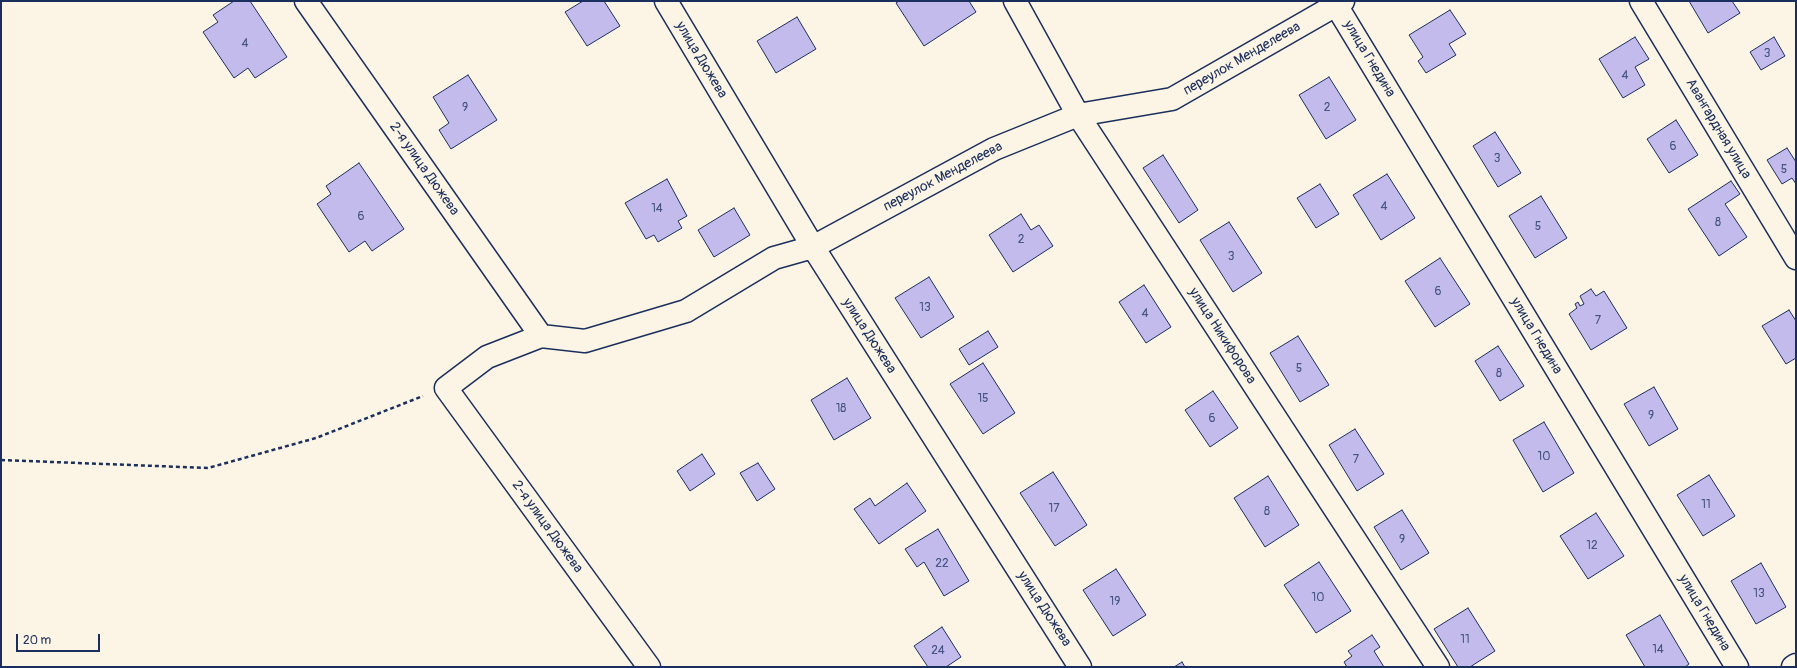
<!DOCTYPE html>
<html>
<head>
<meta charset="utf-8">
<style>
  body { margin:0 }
  #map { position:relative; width:1797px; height:668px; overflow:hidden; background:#fcf5e5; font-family:Pangolin,sans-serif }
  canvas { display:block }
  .frame { position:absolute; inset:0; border:2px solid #1b2f5e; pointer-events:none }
  .scale { position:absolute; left:16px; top:634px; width:84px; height:18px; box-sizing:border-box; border:2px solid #1b2f5e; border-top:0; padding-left:5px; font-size:12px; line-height:14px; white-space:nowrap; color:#1b2f5e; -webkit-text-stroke:3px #fcf5e5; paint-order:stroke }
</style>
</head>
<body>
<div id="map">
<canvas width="1797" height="668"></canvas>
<div class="frame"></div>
<div class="scale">20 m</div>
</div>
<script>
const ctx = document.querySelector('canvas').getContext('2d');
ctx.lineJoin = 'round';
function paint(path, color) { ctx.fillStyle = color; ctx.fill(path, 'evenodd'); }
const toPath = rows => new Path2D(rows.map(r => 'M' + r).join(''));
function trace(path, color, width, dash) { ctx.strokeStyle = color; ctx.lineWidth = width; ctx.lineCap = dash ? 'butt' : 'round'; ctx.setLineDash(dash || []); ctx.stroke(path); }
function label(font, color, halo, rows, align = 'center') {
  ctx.font = font + ' Pangolin,sans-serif'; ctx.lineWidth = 4; ctx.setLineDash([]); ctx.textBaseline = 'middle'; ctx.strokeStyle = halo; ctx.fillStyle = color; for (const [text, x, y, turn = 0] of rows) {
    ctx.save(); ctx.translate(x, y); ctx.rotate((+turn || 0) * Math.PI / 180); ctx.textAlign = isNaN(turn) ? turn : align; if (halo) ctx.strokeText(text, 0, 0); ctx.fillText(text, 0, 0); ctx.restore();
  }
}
const building = toPath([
  [234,1,250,1,287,57,255,78,248,68,234,78,203,32,218,22,213,15,234,1],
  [583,1,604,1,620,26,587,46,565,12,583,1],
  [899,1,969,1,976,12,924,46,896,3,899,1],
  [1689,1,1732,1,1740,13,1708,33,1689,1],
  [1450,10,1466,34,1449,44,1456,55,1426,73,1418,61,1423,57,1409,35,1450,10],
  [797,17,816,49,776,73,757,41,797,17],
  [1635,37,1649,59,1635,67,1645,85,1623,98,1599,59,1635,37],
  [1774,37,1785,56,1761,70,1750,52,1774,37],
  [468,75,497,120,451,149,439,130,449,123,433,97,468,75],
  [1329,77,1356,120,1326,139,1299,95,1329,77],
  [1676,120,1698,155,1669,173,1647,139,1676,120],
  [1495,132,1521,173,1498,187,1473,146,1495,132],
  [1787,148,1796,162,1796,184,1792,178,1782,184,1767,160,1787,148],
  [1163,155,1198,210,1179,223,1143,168,1163,155],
  [359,163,404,229,372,251,365,241,349,252,317,204,331,194,326,186,359,163],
  [1387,174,1415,218,1381,240,1353,195,1387,174],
  [667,179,687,216,678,221,682,228,658,242,654,235,646,239,625,203,667,179],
  [1731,181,1740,194,1725,204,1747,237,1719,256,1688,209,1731,181],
  [1320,184,1339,214,1316,228,1297,198,1320,184],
  [1541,196,1567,238,1535,258,1509,216,1541,196],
  [734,208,750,235,714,257,698,230,734,208],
  [1021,214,1031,230,1039,225,1053,246,1013,272,989,235,1021,214],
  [1229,222,1262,273,1233,292,1200,240,1229,222],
  [1440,258,1470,304,1435,327,1405,281,1440,258],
  [929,277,954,317,921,338,895,298,929,277],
  [1144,285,1171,327,1146,343,1119,302,1144,285],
  [1591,289,1596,296,1604,291,1627,328,1591,350,1569,314,1577,308,1575,304,1578,302,1580,306,1584,304,1580,296,1591,289],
  [1789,310,1796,321,1796,358,1786,364,1762,326,1789,310],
  [988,331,998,347,969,365,959,349,988,331],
  [1298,336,1329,385,1300,402,1270,353,1298,336],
  [1498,346,1524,386,1500,401,1475,361,1498,346],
  [983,363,1015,413,983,434,950,384,983,363],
  [847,378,871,418,834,440,811,400,847,378],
  [1654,387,1678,429,1649,446,1624,404,1654,387],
  [1213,391,1238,428,1210,447,1185,410,1213,391],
  [1544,422,1574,473,1543,492,1513,440,1544,422],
  [1355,429,1384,474,1357,491,1329,445,1355,429],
  [702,454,715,474,690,491,677,471,702,454],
  [758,463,775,489,757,501,740,473,758,463],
  [1053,472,1087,525,1055,546,1020,493,1053,472],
  [1709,475,1735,516,1703,536,1677,495,1709,475],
  [1268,476,1299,525,1265,547,1234,498,1268,476],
  [907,483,926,511,879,544,854,509,870,498,875,506,907,483],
  [1402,510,1429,553,1401,570,1374,527,1402,510],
  [1596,513,1624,556,1588,579,1560,536,1596,513],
  [938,529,969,581,944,596,924,562,917,567,905,549,938,529],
  [1319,562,1351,611,1316,633,1284,585,1319,562],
  [1761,563,1786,607,1756,624,1731,581,1761,563],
  [1116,569,1146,615,1113,636,1083,590,1116,569],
  [1468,608,1495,651,1470,667,1458,667,1434,629,1468,608],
  [1660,615,1689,664,1685,667,1645,667,1626,635,1660,615],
  [942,627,961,657,946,667,928,667,914,646,942,627],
  [1372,635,1380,647,1374,651,1384,667,1347,667,1344,662,1352,656,1348,651,1372,635],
  [1182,662,1185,667,1174,667,1182,662]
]);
paint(building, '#c2bbec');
trace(building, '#1b2f5e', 1);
const street = toPath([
  [306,1,541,336],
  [666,1,813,247,1080,667],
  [1015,1,1078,115,1438,667],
  [1641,1,1796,258],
  [1336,5,1737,667],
  [649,667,446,388,487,357,541,336,585,341,686,311,774,258,813,247,994,149,1078,115,1172,99,1343,1],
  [1793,667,1796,665]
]);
trace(street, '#1b2f5e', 25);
trace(toPath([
  [1,460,208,468,316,438,423,396]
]), '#1b2f5e', 2.5, [4, 3]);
trace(street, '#fcf5e5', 22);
label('12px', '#455282', null, [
  ["4",245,44],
  ["3",1767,54],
  ["4",1625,76],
  ["9",465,108],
  ["2",1327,108],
  ["6",1673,147],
  ["3",1497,159],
  ["5",1784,170],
  ["4",1384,207],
  ["14",657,209],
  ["6",361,217],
  ["8",1718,223],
  ["5",1538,227],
  ["2",1021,240],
  ["3",1231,257],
  ["6",1438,292],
  ["13",925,308],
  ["4",1145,314],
  ["7",1598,321],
  ["5",1299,369],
  ["8",1499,374],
  ["15",983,399],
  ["18",841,409],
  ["9",1651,416],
  ["6",1212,419],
  ["10",1544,457],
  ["7",1356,460],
  ["11",1706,505],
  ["17",1054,509],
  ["8",1267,512],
  ["9",1402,540],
  ["12",1592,546],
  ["22",942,564],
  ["13",1759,594],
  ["10",1318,598],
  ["19",1115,602],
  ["11",1465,640],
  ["14",1658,650],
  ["24",938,651]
]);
label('14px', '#1b2f5e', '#fcf5e5', [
  ["переулок Менделеева",1242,59,-30],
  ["улица Гнедина",1369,59,59],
  ["улица Дюжева",701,60,59],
  ["Авангардная улица",1718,129,59],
  ["2-я улица Дюжева",424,169,55],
  ["переулок Менделеева",943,177,-28],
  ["улица Дюжева",869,336,57],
  ["улица Никифорова",1222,336,57],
  ["улица Гнедина",1536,336,59],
  ["2-я улица Дюжева",547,527,54],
  ["улица Дюжева",1044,609,57],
  ["улица Гнедина",1704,613,59]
]);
</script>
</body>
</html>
